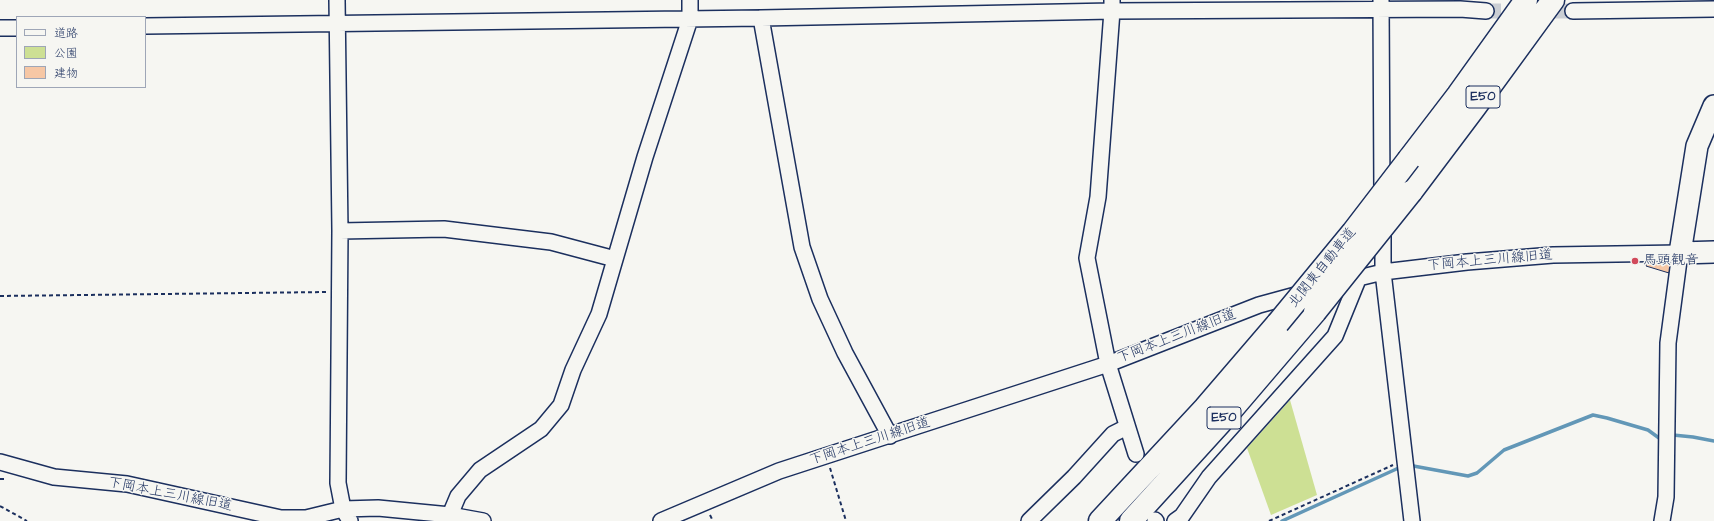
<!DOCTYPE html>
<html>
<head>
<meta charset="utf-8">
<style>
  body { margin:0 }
  #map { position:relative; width:1714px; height:521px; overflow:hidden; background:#f6f6f2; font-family:"Architects Daughter","Klee One",sans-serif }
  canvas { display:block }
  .legend { position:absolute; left:16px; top:16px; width:130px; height:72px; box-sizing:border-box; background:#f6f6f2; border:1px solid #9ea6b7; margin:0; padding:5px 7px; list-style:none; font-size:12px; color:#1b2f5e }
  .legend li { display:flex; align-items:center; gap:8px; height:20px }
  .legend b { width:20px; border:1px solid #9ea6b7 }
</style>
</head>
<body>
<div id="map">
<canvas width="1714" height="521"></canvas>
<ul class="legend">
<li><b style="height:5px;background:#f6f6f2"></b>道路</li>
<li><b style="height:11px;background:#cde094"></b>公園</li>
<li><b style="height:11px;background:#f6c7a5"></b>建物</li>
</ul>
</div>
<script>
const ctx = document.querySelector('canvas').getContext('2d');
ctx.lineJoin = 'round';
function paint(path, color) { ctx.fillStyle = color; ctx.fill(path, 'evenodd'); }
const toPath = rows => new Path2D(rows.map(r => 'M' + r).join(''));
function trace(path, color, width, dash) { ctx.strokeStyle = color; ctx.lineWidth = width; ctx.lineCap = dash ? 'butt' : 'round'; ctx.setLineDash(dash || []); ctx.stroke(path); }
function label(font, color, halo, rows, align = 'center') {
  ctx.font = font + ' "Architects Daughter","Klee One",sans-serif'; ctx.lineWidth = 3; ctx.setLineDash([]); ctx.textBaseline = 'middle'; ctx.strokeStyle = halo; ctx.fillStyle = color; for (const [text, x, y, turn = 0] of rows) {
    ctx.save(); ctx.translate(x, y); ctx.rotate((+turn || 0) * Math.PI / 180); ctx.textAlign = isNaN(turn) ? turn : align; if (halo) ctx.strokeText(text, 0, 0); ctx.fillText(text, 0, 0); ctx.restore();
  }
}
paint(toPath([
  [1290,400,1317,495,1271,515,1247,448]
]), '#cde094');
trace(toPath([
  [1673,439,1673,435,1693,437,1714,441],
  [1408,465,1468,476,1477,473,1504,450,1593,415,1607,418,1648,430,1659,438],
  [1282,521,1403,466]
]), '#6297b7', 3.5);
const building = toPath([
  [1647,260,1667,260,1671,265,1669,273,1646,266,1647,260]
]);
paint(building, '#f6c7a5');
trace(building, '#1b2f5e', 1);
trace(toPath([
  [1486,11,1573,11]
]), '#caced4', 15, [15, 8]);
const street = toPath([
  [337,0,340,231,338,483,343,509,350,521],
  [1112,0,1112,11,1098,197,1087,258,1108,364,1136,454],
  [1381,1,1382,195],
  [1573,11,1714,9],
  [761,18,802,247,820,299,845,353,890,436],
  [145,26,761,18,1112,11,1460,9,1486,11],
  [0,28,17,28],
  [1383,225,1383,272,1412,521],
  [340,231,444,229,551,242,615,259],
  [1338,283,1383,272,1467,262,1553,255,1680,253,1668,343,1666,497,1662,521],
  [0,462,54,477,127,484,281,518,306,518,343,509,378,508,450,515,483,521],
  [450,515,458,496,480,470,541,429,561,405,573,370,599,314,645,157,690,19,690,0],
  [1155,520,1156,521],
  [661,521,779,471,1108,364,1259,305,1303,293],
  [1029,521,1074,477,1113,434,1127,427],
  [1175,521,1182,516,1209,477,1335,336,1359,277]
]);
const secondary = toPath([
  [1714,106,1697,146,1680,253,1714,252]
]);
const highway = toPath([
  [1409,159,1458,95,1526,0],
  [1411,192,1475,107,1553,0],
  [1100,521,1205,408,1278,323],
  [1131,521,1221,422,1315,312]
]);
trace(street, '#1b2f5e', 18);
trace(secondary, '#1b2f5e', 24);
trace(highway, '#1b2f5e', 25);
trace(toPath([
  [0,296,327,292],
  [830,468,846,521],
  [0,479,7,479],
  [0,506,27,521],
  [710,515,713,521],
  [1269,521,1393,465]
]), '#1b2f5e', 2, [4, 3]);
trace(street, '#f6f6f2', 15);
trace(secondary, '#f6f6f2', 21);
trace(highway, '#f6f6f2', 22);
const highwayBridge = toPath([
  [1315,312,1411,192],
  [1278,323,1353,232,1409,159]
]);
trace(highwayBridge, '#1b2f5e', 25, []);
trace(highwayBridge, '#f6f6f2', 22);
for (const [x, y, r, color] of [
  [1635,261,4,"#d1495b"]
]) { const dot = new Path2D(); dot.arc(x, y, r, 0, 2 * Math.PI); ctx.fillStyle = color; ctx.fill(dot); trace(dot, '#f6f6f2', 1.5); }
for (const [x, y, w] of [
  [1483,97,34],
  [1224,418,34]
]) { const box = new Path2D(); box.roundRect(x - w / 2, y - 11, w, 22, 3); ctx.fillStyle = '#f6f6f2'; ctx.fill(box); trace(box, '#1b2f5e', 1); }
label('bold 13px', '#1b2f5e', null, [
  ["E50",1483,97],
  ["E50",1224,418]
]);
label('14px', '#1b2f5e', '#f6f6f2', [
  ["下岡本上三川線旧道",1490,261,-5],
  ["北関東自動車道",1323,268,-51],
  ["下岡本上三川線旧道",1177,337,-21],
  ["下岡本上三川線旧道",870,442,-18],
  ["下岡本上三川線旧道",170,495,11]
]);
label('14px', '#1b2f5e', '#f6f6f2', [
  ["馬頭観音",1643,261]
], 'left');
</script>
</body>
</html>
